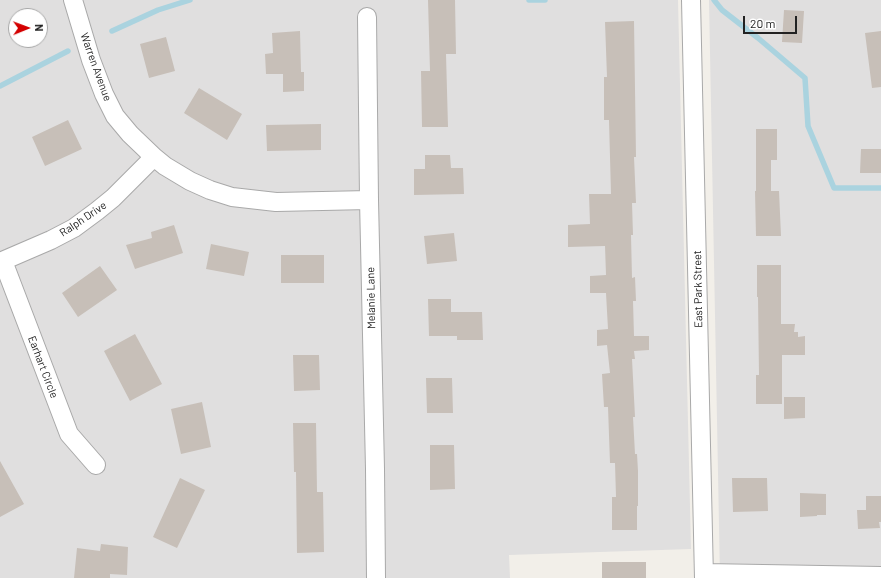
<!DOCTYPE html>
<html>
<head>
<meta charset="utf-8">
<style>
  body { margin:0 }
  #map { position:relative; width:881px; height:578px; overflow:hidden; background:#f2efe9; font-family:Barlow,sans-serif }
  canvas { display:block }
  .north { position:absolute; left:8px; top:8px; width:40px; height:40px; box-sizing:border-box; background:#fff; border:1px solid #a7a7a7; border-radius:50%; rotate:89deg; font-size:11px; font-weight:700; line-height:16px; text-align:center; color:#222 }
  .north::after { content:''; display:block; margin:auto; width:14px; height:18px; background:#d40000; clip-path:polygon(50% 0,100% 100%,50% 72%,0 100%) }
  .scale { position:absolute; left:743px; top:16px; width:54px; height:18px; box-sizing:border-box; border:2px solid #222; border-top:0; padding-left:5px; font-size:12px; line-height:14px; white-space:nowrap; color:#222; -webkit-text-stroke:3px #fff; paint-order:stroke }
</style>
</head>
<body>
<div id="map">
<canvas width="881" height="578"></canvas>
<div class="north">N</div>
<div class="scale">20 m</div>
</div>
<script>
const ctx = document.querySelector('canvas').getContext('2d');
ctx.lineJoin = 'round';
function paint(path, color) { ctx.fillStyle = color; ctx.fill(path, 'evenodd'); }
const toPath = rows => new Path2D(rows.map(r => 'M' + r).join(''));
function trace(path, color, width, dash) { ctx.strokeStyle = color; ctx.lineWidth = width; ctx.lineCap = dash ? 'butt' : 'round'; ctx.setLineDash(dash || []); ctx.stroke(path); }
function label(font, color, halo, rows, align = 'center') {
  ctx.font = font + ' Barlow,sans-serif'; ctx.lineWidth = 4; ctx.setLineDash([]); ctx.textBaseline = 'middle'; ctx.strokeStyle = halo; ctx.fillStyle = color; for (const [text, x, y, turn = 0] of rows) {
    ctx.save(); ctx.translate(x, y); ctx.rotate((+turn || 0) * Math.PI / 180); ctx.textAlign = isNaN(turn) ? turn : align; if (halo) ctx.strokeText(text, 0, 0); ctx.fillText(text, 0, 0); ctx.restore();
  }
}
paint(toPath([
  [0,0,678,0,691,549,509,555,510,578,0,578],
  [16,16,40,16,40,40,16,40],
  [709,0,881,0,881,578,720,578]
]), '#e0dfdf');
trace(toPath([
  [529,0,545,0],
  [714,0,722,10,758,38,805,78,808,126,834,188,881,188],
  [112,31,158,10,190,0],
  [0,86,68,51]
]), '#aad3df', 5.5);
paint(toPath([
  [428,0,455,0,456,54,446,54,448,127,422,127,421,71,430,71],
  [784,10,804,11,802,43,782,42],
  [634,21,636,157,634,157,636,203,632,203,633,235,631,235,632,278,635,277,636,301,633,301,634,336,649,336,649,350,634,351,635,359,632,359,635,417,633,417,635,454,637,454,638,471,638,506,637,506,637,530,612,530,612,497,616,497,615,463,610,463,608,407,604,407,602,374,610,373,607,345,597,346,597,330,608,329,606,293,590,293,590,276,606,275,605,246,568,247,568,225,590,224,589,194,611,194,609,120,604,120,604,77,607,77,605,22],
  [300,31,301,72,304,72,304,91,283,92,283,74,266,74,265,54,273,53,272,33],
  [881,31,881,87,872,88,865,33],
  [166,37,175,71,149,78,140,44],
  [199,88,242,114,227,140,184,113],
  [68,120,82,149,45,166,32,137],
  [321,124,321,150,267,151,266,125],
  [756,129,777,129,777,160,771,160,771,191,779,191,781,236,756,236,755,191,756,191],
  [861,149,881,149,881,173,860,173],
  [425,155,450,155,451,168,463,168,464,194,414,195,414,169,425,169],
  [174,225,183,253,135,269,126,245,152,238,151,232],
  [454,233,457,261,427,264,424,236],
  [211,244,249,252,244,276,206,269],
  [281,255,324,255,324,283,281,283],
  [757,265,781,265,781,324,795,324,794,332,798,332,798,337,805,336,805,355,782,355,782,404,756,404,756,375,759,375,758,297,757,297],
  [100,266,117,290,78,317,62,293],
  [428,299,451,299,451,312,482,312,483,340,457,340,457,336,429,336],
  [135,334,162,384,130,401,104,351],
  [293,355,319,355,320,390,294,391],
  [426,378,452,378,453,413,427,413],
  [784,397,805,397,805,418,784,419],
  [202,402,211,447,181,454,171,409],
  [293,423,316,423,317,492,323,492,324,552,297,553,296,472,294,472],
  [430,445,454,445,455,489,430,490],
  [0,461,24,504,0,517],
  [180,478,205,490,177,548,153,537],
  [732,478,767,478,768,511,733,512],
  [800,493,826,494,826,515,817,515,817,516,800,517],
  [866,496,881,496,881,522,879,522,880,528,858,529,857,510,866,510],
  [101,544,128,547,127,575,110,574,110,578,74,578,77,548,100,551],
  [602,562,646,562,646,578,602,578]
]), '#c7bfb8');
const minor = toPath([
  [73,0,91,60,104,94,115,116,130,134,154,157,165,166,190,181,210,190,232,197,276,202,369,200],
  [691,0,704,578],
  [367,17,369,200,375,469,376,578],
  [3,261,69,434,96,465],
  [0,262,51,240,74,228,97,211,113,198,154,157],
  [704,573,881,576]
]);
trace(minor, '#a9a9a9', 20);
trace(minor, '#fff', 18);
label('11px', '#222', '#fff', [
  ["Warren Avenue",96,67,70],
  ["Ralph Drive",83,219,-34],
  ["East Park Street",698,289,-91],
  ["Melanie Lane",371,298,-91],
  ["Earhart Circle",43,367,69]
]);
</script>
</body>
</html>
